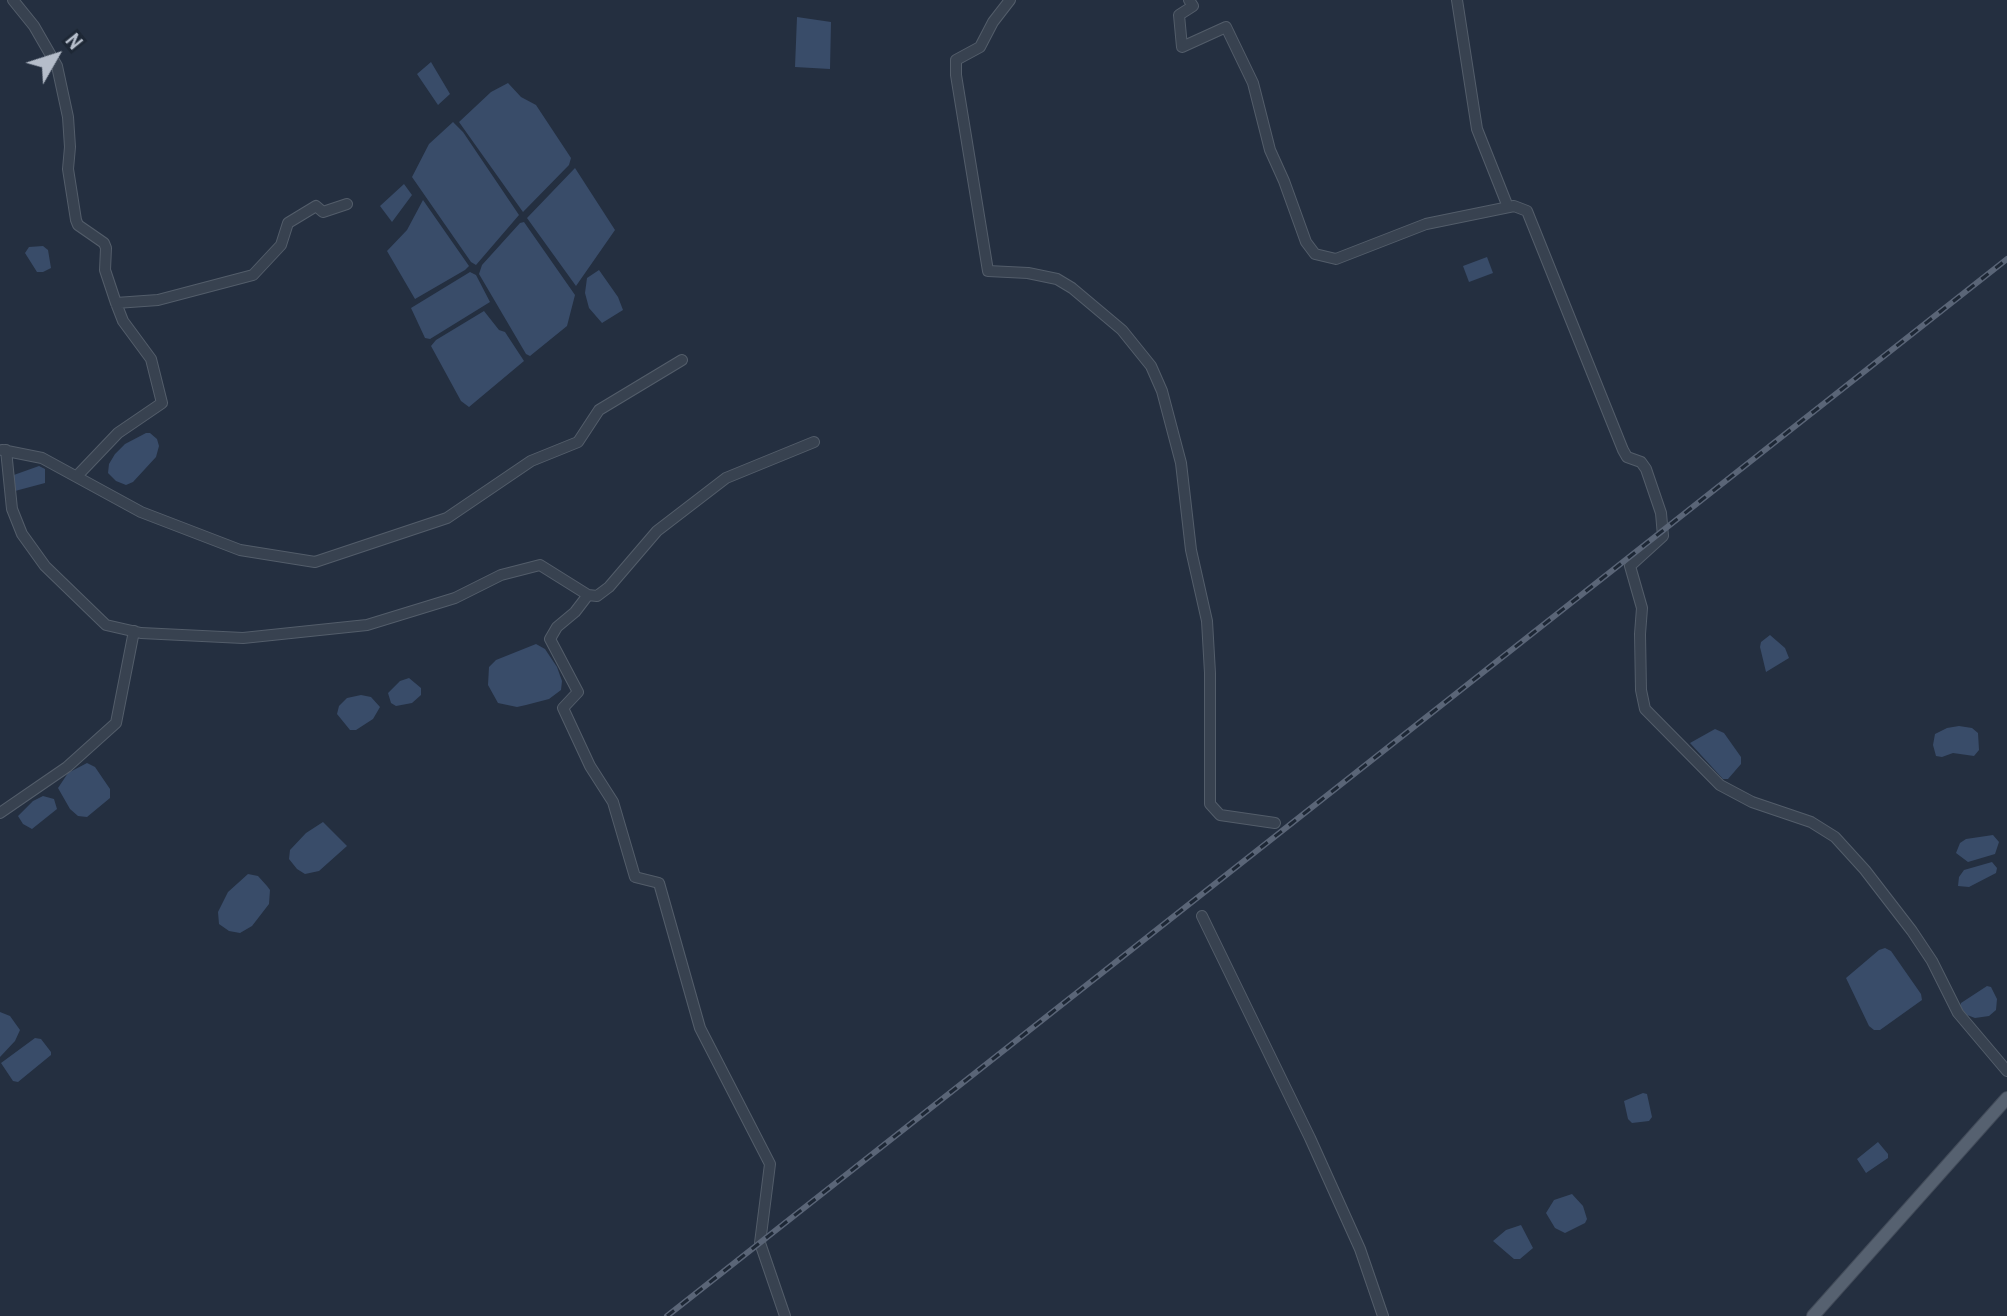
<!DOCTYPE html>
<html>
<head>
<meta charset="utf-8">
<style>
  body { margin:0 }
  #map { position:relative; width:2007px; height:1316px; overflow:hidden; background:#242f40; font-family:"Archivo Narrow",sans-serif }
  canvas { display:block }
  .north { position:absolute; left:16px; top:16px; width:80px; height:80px; -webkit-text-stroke:6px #1d2735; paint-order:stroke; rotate:51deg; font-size:22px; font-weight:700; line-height:32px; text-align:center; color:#b5bdca }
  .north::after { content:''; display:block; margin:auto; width:28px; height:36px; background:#b5bdca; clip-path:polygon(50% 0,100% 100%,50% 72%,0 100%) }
</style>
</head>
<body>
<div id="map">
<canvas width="2007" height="1316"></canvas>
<div class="north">N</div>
</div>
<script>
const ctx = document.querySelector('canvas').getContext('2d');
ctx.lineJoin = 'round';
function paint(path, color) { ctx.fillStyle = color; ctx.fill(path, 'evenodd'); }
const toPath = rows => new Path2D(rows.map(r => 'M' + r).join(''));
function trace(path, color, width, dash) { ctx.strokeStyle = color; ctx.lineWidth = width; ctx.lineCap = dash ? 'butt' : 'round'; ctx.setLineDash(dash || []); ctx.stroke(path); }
paint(toPath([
  [797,17,831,22,830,69,795,67],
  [431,62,450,94,438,105,417,74],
  [508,83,521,97,536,105,571,158,569,165,523,212,459,122,491,92],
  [453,122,463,132,519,215,476,265,471,262,412,177,429,144],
  [575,168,615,230,576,286,527,218],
  [404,184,412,195,392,222,380,206],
  [423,200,469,266,465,270,415,299,387,251,407,230],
  [524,222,575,295,567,326,530,356,526,354,479,274,482,265,520,223],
  [43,246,48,250,51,268,43,272,37,272,25,253,29,247],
  [1487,257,1493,273,1469,282,1463,266],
  [599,270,618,297,623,310,602,323,589,308,585,293,587,278],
  [470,272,476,275,490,302,430,339,425,338,411,308],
  [484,311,499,330,505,332,524,361,469,407,461,401,431,346,436,340],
  [146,433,150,433,157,439,159,446,156,457,133,482,126,485,116,481,108,473,109,464,115,454,125,444],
  [39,466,45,469,45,483,15,491,11,476],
  [1770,635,1785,648,1789,658,1766,672,1760,647,1761,642],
  [536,644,545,649,557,667,562,681,561,690,549,699,526,705,517,707,498,703,488,685,489,667,496,660],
  [409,678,421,688,421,695,412,703,396,706,391,703,388,693,400,681],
  [361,695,371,697,380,707,373,719,356,730,350,730,337,714,339,706,347,698],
  [1959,726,1972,728,1978,733,1979,750,1974,756,1953,753,1942,757,1936,756,1933,745,1935,734,1947,728],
  [1715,729,1724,733,1741,757,1741,764,1728,779,1723,779,1690,743],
  [87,763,95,767,110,789,110,798,87,817,78,816,70,809,58,788,68,773],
  [43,796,54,799,57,809,32,829,23,824,18,816,33,801],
  [323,822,347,846,319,871,305,874,297,869,289,859,290,850,306,833],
  [1993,835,1999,842,1995,854,1968,862,1956,853,1960,843,1966,839],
  [1992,862,1997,868,1996,873,1969,887,1958,886,1959,877,1964,870],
  [248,874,258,876,267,886,270,890,269,904,252,926,240,933,229,931,219,924,218,912,228,892],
  [1885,948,1891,951,1921,994,1922,1000,1880,1030,1874,1030,1869,1026,1846,978,1879,950],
  [1987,986,1991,987,1997,999,1996,1010,1989,1016,1975,1018,1967,1015,1960,1007,1961,1003],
  [0,1012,10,1016,20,1030,15,1041,0,1057],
  [35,1038,41,1039,51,1052,51,1055,18,1082,13,1081,1,1063],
  [1643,1093,1647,1094,1652,1117,1649,1121,1632,1123,1628,1119,1624,1101],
  [1878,1142,1888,1154,1888,1158,1866,1173,1857,1159],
  [1572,1194,1583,1206,1587,1219,1585,1223,1565,1233,1555,1228,1546,1213,1554,1200],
  [1521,1225,1533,1248,1520,1259,1514,1259,1493,1241,1506,1230]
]), '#394c69');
const minor = toPath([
  [13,0,34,26,57,66,68,117,70,147,68,169,76,220,78,225,104,243,106,248,105,270,116,303,123,321,151,359,162,403,118,433,77,476],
  [1010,0,993,22,980,47,956,60,956,75,988,271,1028,273,1057,279,1072,288,1122,330,1151,366,1162,391,1181,463,1191,550,1207,621,1210,673,1210,804,1220,815,1275,823],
  [1189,0,1193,6,1179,15,1182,47,1226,27,1253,83,1270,150,1284,181,1306,242,1315,254,1336,259,1426,224,1514,206,1527,211,1623,450,1627,457,1641,462,1646,469,1661,513,1663,536,1630,566,1642,608,1640,634,1641,690,1645,709,1720,785,1752,802,1811,822,1835,837,1865,870,1912,931,1932,961,1958,1013,2007,1071],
  [1457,0,1477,129,1508,207],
  [116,303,158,300,253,275,281,245,288,223,316,206,323,212,347,204],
  [2,450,42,458,141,512,240,550,315,562,447,518,531,461,578,442,599,410,682,360],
  [6,450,12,509,22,534,45,566,106,625,141,633,243,638,367,625,455,598,501,575,540,565,588,595,597,596,609,587,657,531,726,478,814,442],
  [588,595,575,612,557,627,550,639,578,692,563,708,590,766,613,802,635,877,659,883,700,1028,770,1164,760,1243,785,1316],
  [0,813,67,767,116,723,134,631],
  [1202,916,1310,1138,1360,1249,1383,1316]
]);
const major = toPath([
  [1813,1316,2007,1098]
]);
trace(minor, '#535d6a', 12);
trace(major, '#424b59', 14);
trace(minor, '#384250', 10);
trace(major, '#566170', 12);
const rail = toPath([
  [667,1316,2007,259]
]);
trace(rail, '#5a6577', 6);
trace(rail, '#1d2735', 3, [9]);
</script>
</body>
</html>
